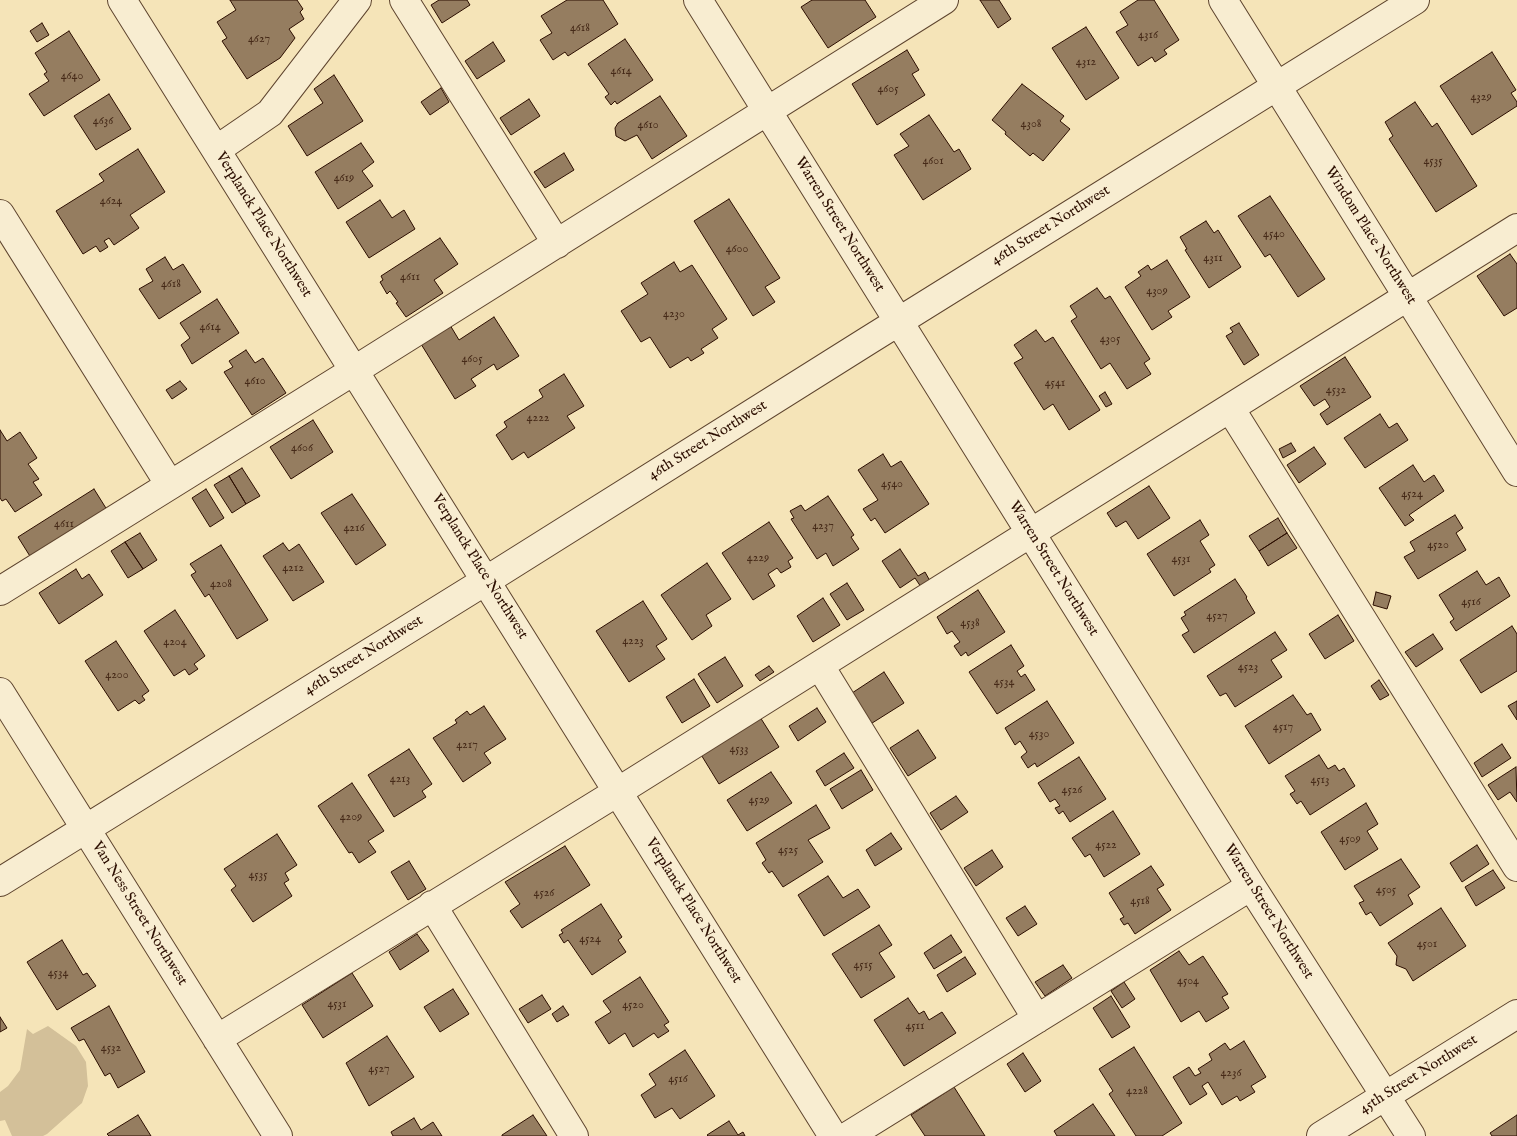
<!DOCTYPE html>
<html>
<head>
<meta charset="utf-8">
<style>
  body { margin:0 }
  canvas { display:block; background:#f5e4b8 }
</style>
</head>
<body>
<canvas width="1517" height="1136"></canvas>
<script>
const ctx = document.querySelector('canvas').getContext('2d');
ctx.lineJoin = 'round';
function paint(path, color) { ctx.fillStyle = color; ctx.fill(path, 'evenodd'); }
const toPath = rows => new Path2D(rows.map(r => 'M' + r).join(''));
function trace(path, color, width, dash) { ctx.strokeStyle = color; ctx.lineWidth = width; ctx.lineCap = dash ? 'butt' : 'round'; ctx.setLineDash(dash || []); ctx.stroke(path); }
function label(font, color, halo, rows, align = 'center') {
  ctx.font = font + ' "IM FELL English",serif'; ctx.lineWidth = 4; ctx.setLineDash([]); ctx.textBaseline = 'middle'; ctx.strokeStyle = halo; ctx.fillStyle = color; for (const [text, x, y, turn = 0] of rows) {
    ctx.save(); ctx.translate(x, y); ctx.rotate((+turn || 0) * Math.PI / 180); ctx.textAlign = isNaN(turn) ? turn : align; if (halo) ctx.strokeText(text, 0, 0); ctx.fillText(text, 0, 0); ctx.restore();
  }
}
paint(toPath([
  [48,1026,76,1046,86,1062,88,1086,82,1103,47,1134,43,1136,12,1136,5,1120,0,1121,0,1092,8,1086,20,1070,27,1029,33,1034]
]), '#d3c099');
const building = toPath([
  [230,0,297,0,303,9,300,12,304,19,289,29,295,38,280,58,247,79,222,41,227,38,217,22,236,10,230,0],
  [439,0,467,0,470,5,442,23,431,5,439,0],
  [567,0,603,0,618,24,568,56,565,52,553,60,540,40,552,33,541,16,567,0],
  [812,0,865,0,876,17,828,48,801,7,812,0],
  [980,0,999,0,1011,19,998,28,980,0],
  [1138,0,1154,0,1179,40,1164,50,1167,54,1155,62,1152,57,1138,66,1116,32,1128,25,1120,12,1138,0],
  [42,23,49,35,37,42,30,31,42,23],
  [1086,27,1119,78,1086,100,1052,48,1086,27],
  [69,31,100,80,44,116,29,94,49,81,44,74,47,72,35,53,69,31],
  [625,39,653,80,617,104,615,101,611,105,605,97,609,94,588,64,625,39],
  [493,42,505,61,477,79,465,61,493,42],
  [907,50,919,70,912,74,925,95,877,125,852,84,907,50],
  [1492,52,1516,90,1511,93,1517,102,1517,106,1472,135,1440,86,1492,52],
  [334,75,363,121,307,156,288,126,323,103,314,89,334,75],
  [1022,84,1064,116,1060,121,1070,129,1043,161,1033,153,1030,156,1005,134,1006,132,992,120,1022,84],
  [441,88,449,102,430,115,421,102,441,88],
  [109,94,131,129,96,150,74,116,109,94],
  [660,96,687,136,652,159,637,135,625,141,616,136,615,128,618,123,660,96],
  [529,99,540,116,511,135,500,118,529,99],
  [1415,102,1432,127,1437,123,1477,186,1436,212,1389,139,1393,136,1385,122,1415,102],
  [929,115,954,152,959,149,971,169,923,200,894,155,909,146,900,134,929,115],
  [361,143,374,162,362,171,373,186,338,209,315,172,361,143],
  [138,149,165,192,130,215,139,228,114,245,109,238,104,241,108,247,100,252,96,246,83,254,56,211,104,181,99,174,138,149],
  [564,153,574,170,545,188,534,172,564,153],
  [1270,196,1325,279,1298,297,1270,254,1265,257,1238,216,1270,196],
  [729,199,780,278,765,287,775,302,753,316,694,221,729,199],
  [380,200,392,218,404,210,415,229,369,258,346,222,380,200],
  [1206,221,1214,233,1218,230,1241,267,1209,288,1185,250,1187,249,1180,237,1206,221],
  [440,238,458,264,434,280,443,293,406,317,396,303,398,302,390,291,387,294,380,282,383,280,381,276,440,238],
  [1510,254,1517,264,1517,308,1504,316,1477,276,1510,254],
  [165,257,173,270,183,264,201,292,159,319,139,289,153,281,146,269,165,257],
  [1167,260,1190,297,1168,311,1172,317,1152,330,1125,287,1141,276,1138,272,1148,265,1151,270,1167,260],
  [674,262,680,272,692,265,727,319,712,329,718,338,701,349,704,353,691,361,688,357,670,368,650,337,641,342,621,311,648,294,641,283,674,262],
  [1097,288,1105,299,1110,296,1150,359,1144,363,1151,374,1127,389,1110,363,1101,369,1071,321,1077,317,1070,306,1097,288],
  [217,299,239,333,192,364,181,345,190,338,180,323,217,299],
  [494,317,519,356,497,370,494,364,471,379,476,386,455,399,421,344,450,325,459,340,494,317],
  [1239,323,1259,355,1244,365,1226,336,1233,332,1230,328,1239,323],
  [1036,330,1045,342,1053,337,1100,410,1069,430,1053,404,1044,410,1014,363,1023,358,1014,345,1036,330],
  [246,350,255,363,263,358,286,393,252,415,224,372,233,367,229,361,246,350],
  [1345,357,1371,397,1327,425,1320,414,1330,407,1325,399,1314,406,1300,386,1345,357],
  [564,374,584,406,567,416,575,428,528,458,524,452,512,460,496,435,507,427,504,422,543,397,539,390,564,374],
  [180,381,187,389,172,399,166,390,180,381],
  [1105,392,1112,404,1106,407,1099,396,1105,392],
  [1380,414,1389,428,1397,423,1408,440,1365,468,1344,438,1380,414],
  [313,420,333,452,291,479,270,447,313,420],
  [0,430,7,441,20,432,37,458,28,464,39,479,33,482,42,495,15,512,6,499,2,501,0,498,0,430],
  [1291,443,1296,451,1283,458,1279,449,1291,443],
  [1314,447,1326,464,1299,483,1287,465,1314,447],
  [883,454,891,467,901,461,929,504,885,533,875,518,871,521,863,509,878,500,858,470,883,454],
  [1413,465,1424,482,1434,475,1444,491,1409,515,1414,520,1405,526,1379,488,1413,465],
  [242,468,260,496,246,504,229,476,242,468],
  [229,476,246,504,232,513,214,485,229,476],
  [1149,486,1170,518,1138,539,1126,521,1116,527,1107,513,1149,486],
  [94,489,109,513,33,561,18,537,94,489],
  [206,489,224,518,210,527,192,498,206,489],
  [352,494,386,545,356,565,321,513,352,494],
  [828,496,854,535,851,537,859,549,833,566,826,553,817,559,791,519,794,518,790,511,801,505,805,511,828,496],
  [1455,515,1463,528,1456,533,1466,550,1418,579,1404,557,1415,551,1410,542,1455,515],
  [1278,518,1287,533,1259,551,1249,536,1278,518],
  [1200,520,1209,535,1200,541,1215,565,1209,569,1211,572,1174,596,1147,554,1200,520],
  [769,522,793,558,788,561,791,567,781,573,777,568,768,574,775,586,753,600,722,553,769,522],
  [140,533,157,560,143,569,125,542,140,533],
  [1287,533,1297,548,1268,566,1259,551,1287,533],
  [125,542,143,569,128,578,111,551,125,542],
  [283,543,289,551,299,544,324,582,293,601,263,556,283,543],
  [221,545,268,620,237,639,209,594,205,597,191,575,196,572,190,564,221,545],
  [900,549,918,576,925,572,930,581,921,587,915,578,900,588,882,561,900,549],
  [707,563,731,599,706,615,712,626,692,640,661,595,707,563],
  [76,569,82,579,89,574,103,595,59,624,39,593,76,569],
  [1477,571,1486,585,1499,577,1510,596,1456,631,1450,622,1454,619,1439,595,1477,571],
  [1235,579,1247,597,1246,598,1255,613,1194,653,1182,635,1189,631,1181,618,1186,615,1184,612,1235,579],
  [847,583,864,610,847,620,830,594,847,583],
  [978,590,1005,632,968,656,966,652,961,656,954,646,960,642,952,631,947,634,937,617,978,590],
  [1376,592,1391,596,1387,609,1373,605,1376,592],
  [823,598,840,625,813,642,797,616,823,598],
  [643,601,667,639,656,646,665,659,629,682,596,631,643,601],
  [175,610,205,656,194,664,198,669,189,675,185,669,174,676,144,631,175,610],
  [1338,615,1354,641,1325,659,1309,634,1338,615],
  [1512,626,1517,634,1517,671,1481,693,1460,660,1512,626],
  [1275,632,1287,650,1271,660,1282,677,1235,707,1226,693,1220,696,1207,676,1275,632],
  [1433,634,1443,649,1416,667,1405,652,1433,634],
  [116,641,149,691,142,696,145,700,139,704,135,700,118,711,85,661,116,641],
  [1011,645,1024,666,1017,671,1021,677,1025,674,1035,690,997,714,969,672,1011,645],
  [725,657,743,686,717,703,698,674,725,657],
  [769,666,774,672,760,681,755,675,769,666],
  [884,672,904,703,869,725,849,695,884,672],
  [694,679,710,706,682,723,666,697,694,679],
  [1379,680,1389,695,1380,700,1371,686,1379,680],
  [1293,695,1307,715,1311,713,1321,730,1269,764,1245,726,1293,695],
  [1047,701,1074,743,1037,767,1035,763,1028,768,1021,757,1027,752,1020,741,1015,745,1005,728,1047,701],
  [1517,701,1517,720,1508,706,1517,701],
  [484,706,506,739,484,753,491,763,463,782,433,738,457,723,455,720,467,711,470,715,484,706],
  [817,708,826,722,798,741,789,726,817,708],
  [760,717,779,747,719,784,700,753,760,717],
  [918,730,936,758,908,776,890,748,918,730],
  [1502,744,1511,758,1482,777,1474,763,1502,744],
  [409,749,432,784,422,791,426,797,394,817,368,775,409,749],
  [844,753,854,768,825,786,816,771,844,753],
  [1319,755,1328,769,1335,765,1339,771,1344,768,1355,786,1310,815,1301,801,1297,804,1290,794,1295,791,1285,776,1319,755],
  [1079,757,1106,799,1070,822,1063,811,1059,814,1055,808,1060,806,1055,799,1050,802,1038,783,1079,757],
  [1516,767,1517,802,1510,792,1498,800,1488,785,1516,767],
  [861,770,873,790,842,809,830,789,861,770],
  [771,772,792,803,747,831,727,800,771,772],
  [352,783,384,831,368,841,376,852,359,863,352,852,349,853,318,806,352,783],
  [956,796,968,812,941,830,930,813,956,796],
  [1366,803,1378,824,1367,831,1378,849,1345,870,1321,832,1366,803],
  [816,805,830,828,808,840,823,862,783,887,772,871,769,873,762,863,766,860,756,843,816,805],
  [1113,811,1140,854,1104,877,1090,854,1085,857,1072,838,1113,811],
  [891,833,902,849,875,866,866,850,891,833],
  [277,834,297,865,285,873,289,880,284,883,292,896,253,922,231,890,236,886,224,869,277,834],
  [1477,845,1489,864,1462,882,1450,863,1477,845],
  [565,846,590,885,522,928,510,911,520,904,505,882,565,846],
  [992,850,1003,867,976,886,964,868,992,850],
  [1401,859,1420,887,1408,895,1413,904,1380,926,1371,912,1366,915,1359,903,1364,901,1354,886,1401,859],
  [409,861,426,889,408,900,391,872,409,861],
  [1151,866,1164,885,1157,889,1171,910,1135,934,1128,923,1124,925,1120,919,1124,917,1109,893,1151,866],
  [1493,870,1505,888,1476,906,1465,887,1493,870],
  [828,876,843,898,858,889,870,907,824,936,798,895,828,876],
  [601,904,622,937,618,940,626,952,592,975,568,940,564,943,559,935,563,933,561,930,601,904],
  [1025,906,1037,924,1018,936,1006,918,1025,906],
  [1441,908,1466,946,1413,981,1406,969,1396,965,1397,956,1388,943,1441,908],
  [879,925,892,945,879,953,895,977,861,998,832,954,879,925],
  [417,934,429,951,400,970,389,952,417,934],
  [951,935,962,952,934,969,924,953,951,935],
  [62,940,83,975,87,973,96,986,57,1010,27,962,62,940],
  [1179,951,1189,965,1203,956,1228,994,1222,997,1229,1008,1206,1022,1199,1011,1181,1022,1150,970,1179,951],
  [965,957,976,974,947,992,937,975,965,957],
  [1063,965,1072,978,1045,996,1035,982,1063,965],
  [352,973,373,1006,323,1038,302,1005,352,973],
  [640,977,669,1022,664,1025,669,1031,658,1038,654,1033,633,1047,625,1033,609,1044,595,1022,611,1012,603,1001,640,977],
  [1124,982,1135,999,1122,1008,1111,991,1124,982],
  [453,989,469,1014,440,1032,424,1007,453,989],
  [542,995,551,1009,528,1023,519,1009,542,995],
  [1111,996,1130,1027,1112,1038,1093,1008,1111,996],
  [908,998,919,1014,924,1011,929,1020,942,1012,956,1033,904,1066,874,1020,908,998],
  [109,1006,145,1072,118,1088,110,1073,105,1076,84,1039,79,1041,71,1028,109,1006],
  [563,1006,569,1015,557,1022,552,1014,563,1006],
  [0,1017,7,1028,0,1032,0,1017],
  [387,1036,414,1077,369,1106,346,1063,387,1036],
  [1244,1041,1266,1077,1251,1086,1255,1092,1240,1101,1237,1096,1222,1105,1208,1082,1202,1086,1207,1094,1190,1105,1173,1077,1189,1067,1195,1076,1201,1073,1198,1069,1212,1060,1209,1054,1225,1043,1230,1050,1244,1041],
  [1134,1047,1182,1123,1162,1136,1136,1136,1109,1094,1113,1091,1099,1069,1134,1047],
  [685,1050,715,1096,680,1119,672,1108,655,1118,641,1095,656,1085,649,1074,685,1050],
  [1023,1053,1041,1081,1025,1092,1007,1064,1023,1053],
  [954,1087,985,1136,925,1136,911,1115,954,1087],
  [1093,1104,1115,1136,1057,1136,1054,1131,1093,1104],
  [138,1115,151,1136,109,1136,107,1134,138,1115],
  [533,1115,547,1136,502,1136,502,1135,533,1115],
  [1517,1115,1517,1136,1492,1136,1490,1133,1517,1115],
  [414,1118,421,1130,433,1122,442,1136,393,1136,391,1132,414,1118],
  [729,1121,738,1135,743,1132,745,1136,708,1136,707,1135,729,1121]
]);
paint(building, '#957d60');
trace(building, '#2c0e00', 1);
const minor = toPath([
  [122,0,833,1136],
  [404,0,557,244],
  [698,0,1251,886,1411,1136],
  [1223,0,1517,472],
  [216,150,270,113,357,0],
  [0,214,170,485],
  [1230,408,1517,867],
  [0,591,355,370,944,0],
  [820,666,1037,1019],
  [0,692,278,1136],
  [0,882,487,580,869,340,1415,0],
  [432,905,574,1136],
  [217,1039,619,791,1517,228],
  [848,1136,1251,886],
  [1321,1136,1517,1014]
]);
trace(minor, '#5e442e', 30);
trace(minor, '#f8edd1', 28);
label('12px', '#462a18', null, [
  ["4618",580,29],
  ["4316",1148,36],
  ["4627",259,40],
  ["4312",1086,63],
  ["4614",621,72],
  ["4640",72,77],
  ["4605",888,90],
  ["4329",1481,98],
  ["4636",103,122],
  ["4308",1031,125],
  ["4610",648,126],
  ["4601",933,162],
  ["4535",1433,162],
  ["4619",344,179],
  ["4624",111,202],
  ["4540",1274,235],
  ["4600",737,250],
  ["4311",1213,259],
  ["4611",410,278],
  ["4618",171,285],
  ["4309",1157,292],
  ["4230",674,315],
  ["4614",210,328],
  ["4305",1110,340],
  ["4605",472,360],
  ["4610",255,382],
  ["4541",1055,384],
  ["4532",1336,391],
  ["4222",538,419],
  ["4606",302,449],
  ["4540",892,485],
  ["4524",1412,495],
  ["4611",64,525],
  ["4237",823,527],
  ["4216",354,529],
  ["4520",1438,546],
  ["4229",758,559],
  ["4531",1181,560],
  ["4212",293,569],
  ["4208",221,585],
  ["4516",1471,603],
  ["4527",1217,617],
  ["4538",970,624],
  ["4223",633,642],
  ["4204",175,643],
  ["4523",1248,668],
  ["4200",117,676],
  ["4534",1004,683],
  ["4517",1283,728],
  ["4530",1039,735],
  ["4217",467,746],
  ["4533",739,750],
  ["4213",400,780],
  ["4513",1320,781],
  ["4526",1072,791],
  ["4529",759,801],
  ["4209",351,818],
  ["4509",1350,840],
  ["4522",1106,846],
  ["4525",788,851],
  ["4535",258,876],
  ["4505",1386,891],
  ["4526",544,894],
  ["4518",1140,902],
  ["4524",590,940],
  ["4501",1427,945],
  ["4515",863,966],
  ["4534",58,974],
  ["4504",1188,982],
  ["4531",337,1005],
  ["4520",633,1006],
  ["4511",915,1027],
  ["4532",111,1049],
  ["4527",379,1070],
  ["4236",1231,1074],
  ["4516",678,1080],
  ["4228",1137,1092]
]);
label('15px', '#2c0e00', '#f8edd1', [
  ["Verplanck Place Northwest",263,225,58],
  ["Warren Street Northwest",839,225,58],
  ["46th Street Northwest",1051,226,-32],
  ["Windom Place Northwest",1370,236,58],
  ["46th Street Northwest",708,441,-32],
  ["Verplanck Place Northwest",479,567,58],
  ["Warren Street Northwest",1053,569,58],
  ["46th Street Northwest",364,656,-32],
  ["Verplanck Place Northwest",693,911,58],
  ["Warren Street Northwest",1268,912,58],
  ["Van Ness Street Northwest",139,914,58],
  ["45th Street Northwest",1419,1075,-32]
]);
</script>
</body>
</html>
